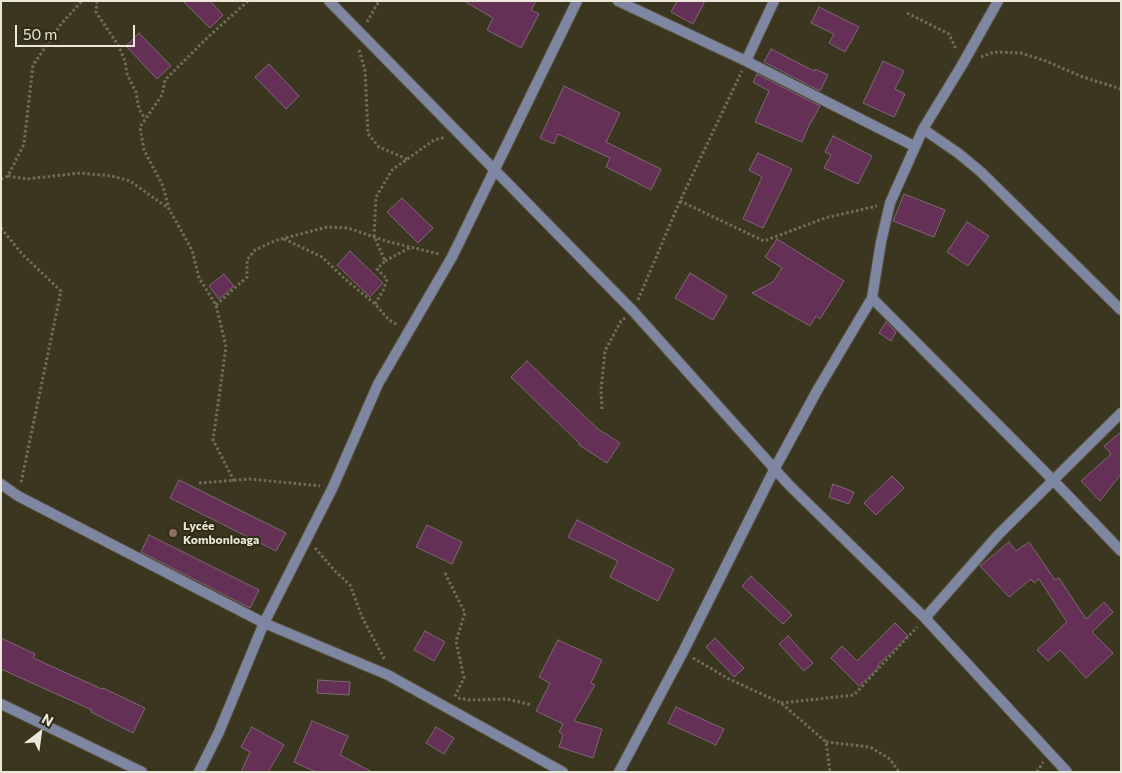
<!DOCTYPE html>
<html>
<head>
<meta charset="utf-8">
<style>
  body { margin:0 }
  #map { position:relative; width:1122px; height:773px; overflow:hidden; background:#3b361f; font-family:Commissioner,sans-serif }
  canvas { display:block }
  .frame { position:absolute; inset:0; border:2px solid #ebe8da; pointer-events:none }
  .north { position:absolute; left:15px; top:708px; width:50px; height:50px; -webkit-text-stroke:4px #312c15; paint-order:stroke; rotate:30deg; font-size:14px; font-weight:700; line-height:20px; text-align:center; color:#ebe8da }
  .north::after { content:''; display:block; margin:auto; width:18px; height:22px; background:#ebe8da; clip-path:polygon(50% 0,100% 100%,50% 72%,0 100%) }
  .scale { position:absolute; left:15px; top:25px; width:120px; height:22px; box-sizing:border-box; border:2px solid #ebe8da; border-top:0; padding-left:6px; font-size:15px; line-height:18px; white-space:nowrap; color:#ebe8da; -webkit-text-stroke:4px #312c15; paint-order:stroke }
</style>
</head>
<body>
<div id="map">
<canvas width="1122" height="773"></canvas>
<div class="frame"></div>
<div class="north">N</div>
<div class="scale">50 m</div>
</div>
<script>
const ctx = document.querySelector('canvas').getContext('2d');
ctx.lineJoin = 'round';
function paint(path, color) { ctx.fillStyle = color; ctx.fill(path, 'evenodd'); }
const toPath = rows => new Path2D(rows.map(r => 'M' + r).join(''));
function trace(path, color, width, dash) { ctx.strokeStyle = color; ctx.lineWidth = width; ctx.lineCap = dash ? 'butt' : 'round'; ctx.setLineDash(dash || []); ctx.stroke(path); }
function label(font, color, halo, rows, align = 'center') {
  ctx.font = font + ' Commissioner,sans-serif'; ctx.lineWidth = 4; ctx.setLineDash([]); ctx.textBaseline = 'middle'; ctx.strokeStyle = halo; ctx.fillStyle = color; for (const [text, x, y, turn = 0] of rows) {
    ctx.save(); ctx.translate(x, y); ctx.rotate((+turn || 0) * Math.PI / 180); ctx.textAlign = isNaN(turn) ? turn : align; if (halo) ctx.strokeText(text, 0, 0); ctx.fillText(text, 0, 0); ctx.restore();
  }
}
const building = toPath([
  [183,1,210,1,223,15,210,28,183,1],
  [464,1,536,1,531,10,539,14,521,48,487,30,493,18,464,1],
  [677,1,705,1,693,24,671,12,677,1],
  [819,7,859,27,845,52,829,43,834,34,811,23,819,7],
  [139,33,171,66,157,79,126,46,139,33],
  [771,49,814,71,815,69,828,75,820,91,764,62,771,49],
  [883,61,904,71,895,89,905,94,894,117,863,103,883,61],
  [269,64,299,96,286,109,255,77,269,64],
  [757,74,820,106,812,121,811,121,802,142,755,122,769,91,753,82,757,74],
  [564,86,620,113,606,142,661,169,651,190,606,167,610,158,558,134,554,144,540,138,564,86],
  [833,136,872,156,858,184,824,168,831,155,825,152,833,136],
  [758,153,792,169,763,228,743,219,762,177,749,170,758,153],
  [904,194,945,210,934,237,893,221,904,194],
  [402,198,433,228,418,243,387,212,402,198],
  [967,222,989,236,968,266,947,252,967,222],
  [777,239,844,281,820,319,816,316,810,326,752,293,773,282,782,268,765,257,777,239],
  [350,251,383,283,370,297,337,265,350,251],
  [690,273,727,296,713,320,675,298,690,273],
  [224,274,234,286,219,299,209,286,224,274],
  [886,322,896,332,891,341,879,333,886,322],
  [527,361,598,429,620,443,607,463,579,445,580,444,511,377,527,361],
  [1121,432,1121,474,1100,501,1081,481,1111,454,1104,446,1121,432],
  [892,476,904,488,876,515,864,503,892,476],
  [179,480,286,533,276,551,170,498,179,480],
  [833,484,854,492,849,504,829,497,833,484],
  [577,520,674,569,658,601,610,577,618,561,568,537,577,520],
  [427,525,462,542,452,564,416,547,427,525],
  [149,535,259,590,250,608,141,552,149,535],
  [1009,542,1016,551,1029,542,1055,580,1059,578,1086,619,1104,602,1113,612,1092,632,1113,653,1086,678,1060,650,1048,661,1037,650,1067,622,1039,579,1034,583,1031,579,1009,597,980,566,1009,542],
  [751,576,792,615,783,624,742,586,751,576],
  [895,623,908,636,877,666,878,668,859,686,831,658,842,646,857,661,895,623],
  [425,631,445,642,434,661,414,650,425,631],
  [788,636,813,663,804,671,779,644,788,636],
  [1,638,35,654,33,658,102,689,103,688,145,708,133,733,91,712,92,710,1,669,1,638],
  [715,638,744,668,734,677,706,647,715,638],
  [558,640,602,660,591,683,595,685,574,721,602,729,593,758,559,747,563,735,559,732,563,724,536,711,550,683,539,677,558,640],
  [318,680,350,682,349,695,317,693,318,680],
  [676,707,724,729,716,745,668,723,676,707],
  [312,721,348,736,340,755,372,772,316,772,294,762,312,721],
  [252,727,284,745,268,772,241,772,250,752,241,747,252,727],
  [436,727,454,738,444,754,426,743,436,727]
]);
paint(building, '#653055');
trace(building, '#7f6776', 1);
const minor = toPath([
  [329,1,633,311,789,485,925,618,1067,772],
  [618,1,746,61,914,146],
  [746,61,774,1],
  [923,129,958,153,981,172,1121,310],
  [872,298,1053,480,1121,551],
  [1,484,18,496,264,623,388,675,563,772],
  [925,618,998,535,1121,413],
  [1,704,142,772],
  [199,772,219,732,264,623,333,487,378,384,452,257,577,1],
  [619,772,683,652,775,468,818,389,872,298,881,242,890,203,923,129,962,65,998,1]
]);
trace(minor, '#57523d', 12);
trace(toPath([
  [97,1,96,12,118,45,125,61,127,74,136,92,139,109,145,119],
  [907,13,949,34,956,49],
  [367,22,379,1],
  [359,50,365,70,368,134,379,147,407,159],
  [981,57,994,52,1021,53,1046,61,1080,76,1121,89],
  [8,176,27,179,80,173,112,176,130,181,168,208],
  [1,179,8,176,24,144,33,65,62,23,82,1],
  [680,201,764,241,825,218,877,206],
  [1,228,22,254,61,291,21,483],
  [284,239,322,257,345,279,375,304,389,320,398,325],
  [385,261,411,247],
  [638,300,680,201,742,71],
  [375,304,383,291,387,279,377,269,385,261,374,236,376,197,392,170,434,140,446,137],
  [216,305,247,277,247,260,255,250,274,241,327,227,348,228,386,241,439,254],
  [602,409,601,390,605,351,621,321,625,318],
  [234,481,213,440,226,347,216,305,199,278,192,250,169,209,163,186,144,150,140,127,162,95,165,80,207,38,248,1],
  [199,483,250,479,320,486],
  [315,548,335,571,350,585,363,619,385,660],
  [445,573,465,613,456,641,464,678,454,698],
  [693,658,729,679,781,703,826,742,830,772],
  [458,698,470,700,507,699,532,705],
  [781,703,854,695,917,627],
  [826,742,870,747,890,759,899,772],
  [1037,772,1043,762]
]), '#716d59', 3, [2.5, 2.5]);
trace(minor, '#7f86a1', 10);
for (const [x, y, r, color] of [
  [173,533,5,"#8d6e63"]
]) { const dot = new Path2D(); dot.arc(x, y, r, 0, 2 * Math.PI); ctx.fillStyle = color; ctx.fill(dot); trace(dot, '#312c15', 2); }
label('bold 12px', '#ebe8da', '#312c15', [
  ["Lycée",183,526],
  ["Kombonloaga",183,540]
], 'left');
</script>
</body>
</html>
